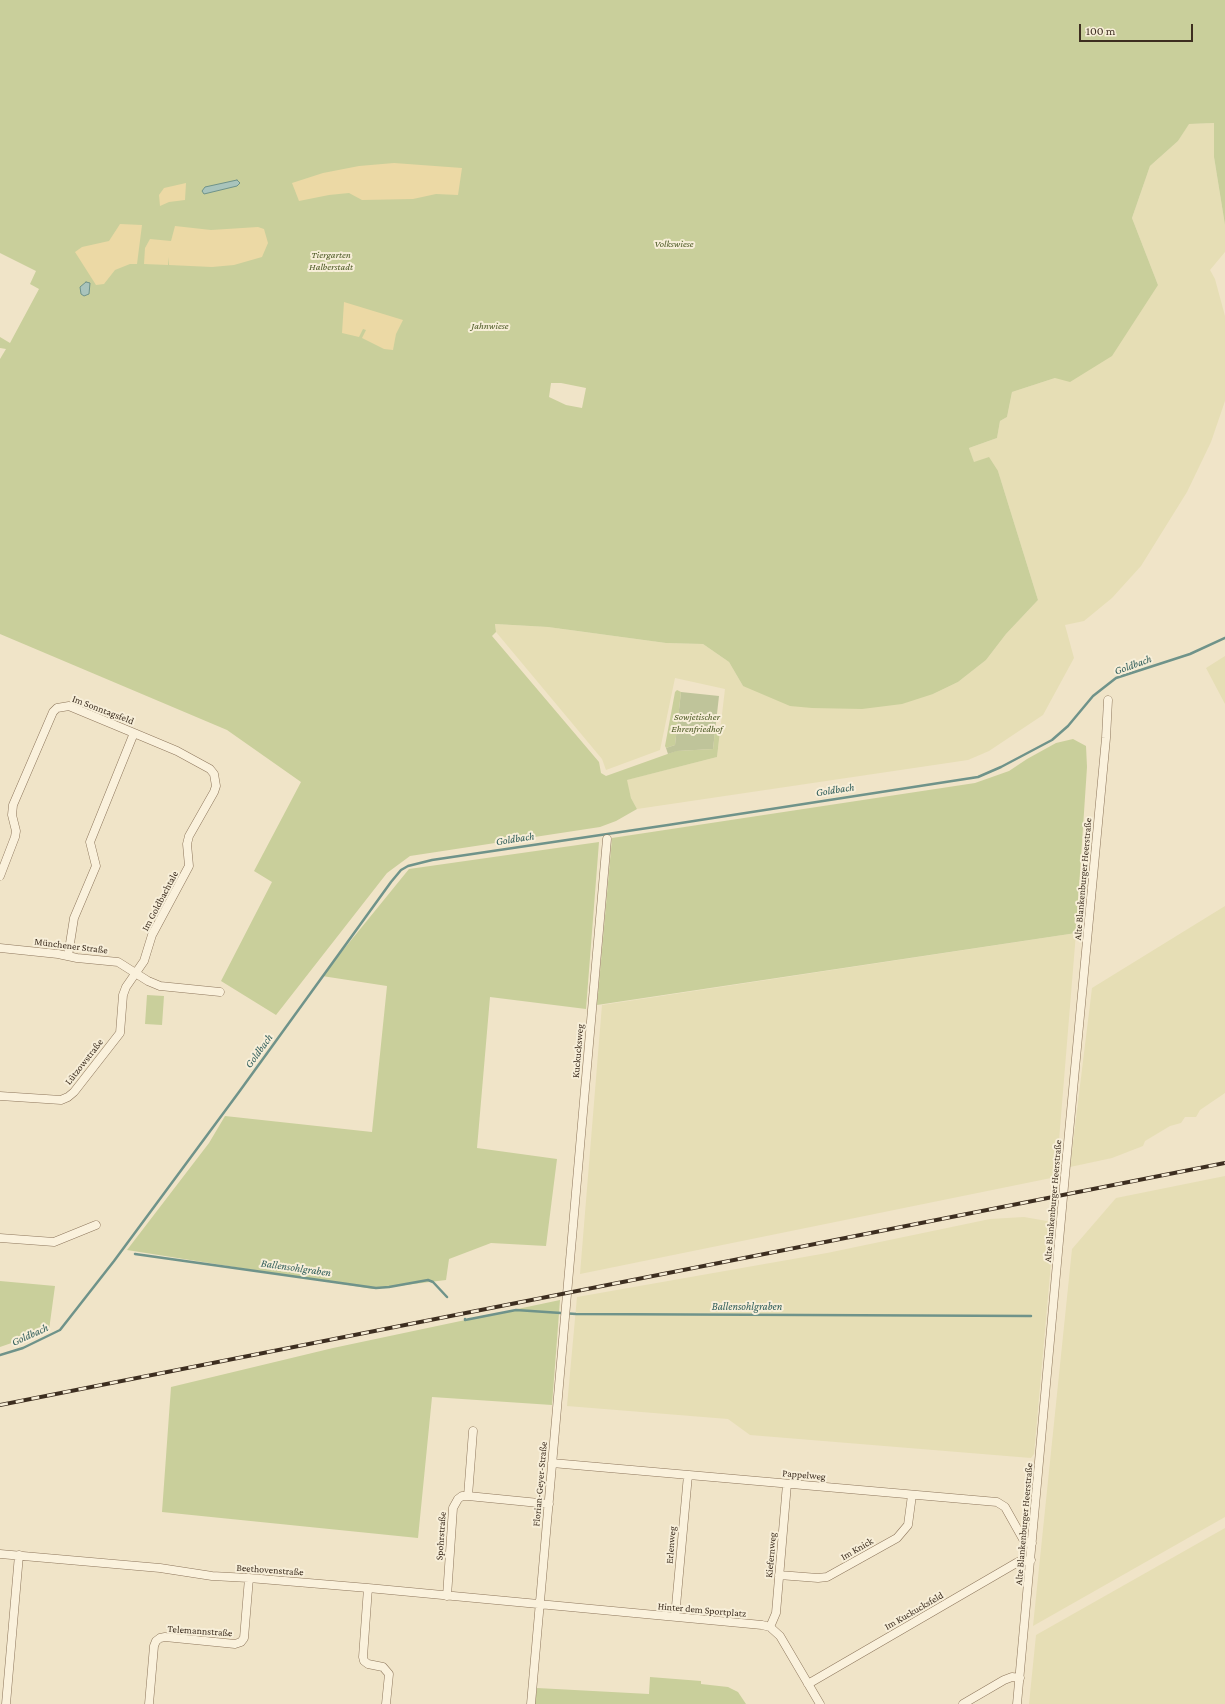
<!DOCTYPE html>
<html>
<head>
<meta charset="utf-8">
<style>
  body { margin:0 }
  #map { position:relative; width:1225px; height:1704px; overflow:hidden; background:#f0e4c8; font-family:"Crimson Pro",serif }
  canvas { display:block }
  .scale { position:absolute; left:1079px; top:24px; width:114px; height:18px; box-sizing:border-box; border:2px solid #3d2e20; border-top:0; padding-left:5px; font-size:12px; line-height:14px; white-space:nowrap; color:#3d2e20; -webkit-text-stroke:3px #f7eed8; paint-order:stroke }
</style>
</head>
<body>
<div id="map">
<canvas width="1225" height="1704"></canvas>
<div class="scale">100 m</div>
</div>
<script>
const ctx = document.querySelector('canvas').getContext('2d');
ctx.lineJoin = 'round';
function paint(path, color) { ctx.fillStyle = color; ctx.fill(path, 'evenodd'); }
const toPath = rows => new Path2D(rows.map(r => 'M' + r).join(''));
function trace(path, color, width, dash) { ctx.strokeStyle = color; ctx.lineWidth = width; ctx.lineCap = dash ? 'butt' : 'round'; ctx.setLineDash(dash || []); ctx.stroke(path); }
function label(font, color, halo, rows, align = 'center') {
  ctx.font = font + ' "Crimson Pro",serif'; ctx.lineWidth = 4; ctx.setLineDash([]); ctx.textBaseline = 'middle'; ctx.strokeStyle = halo; ctx.fillStyle = color; for (const [text, x, y, turn = 0] of rows) {
    ctx.save(); ctx.translate(x, y); ctx.rotate((+turn || 0) * Math.PI / 180); ctx.textAlign = isNaN(turn) ? turn : align; if (halo) ctx.strokeText(text, 0, 0); ctx.fillText(text, 0, 0); ctx.restore();
  }
}
paint(toPath([
  [1214,123,1214,157,1225,225,1225,252,1210,270,1215,279,1225,316,1225,401,1211,442,1187,492,1141,566,1112,598,1084,621,1065,625,1074,658,1043,715,989,751,968,760,637,809,631,798,626,780,717,757,725,689,675,678,660,750,606,770,602,759,496,632,495,624,548,627,666,643,703,644,729,662,743,686,933,694,958,682,986,660,1006,634,1038,600,998,471,974,463,969,448,997,438,1000,421,1007,417,1012,392,1055,378,1158,285,1132,218,1150,166,1178,141,1188,124],
  [1225,656,1225,704,1206,668],
  [1225,906,1225,1093,1200,1110,1196,1117,1185,1117,1181,1123,1170,1126,1145,1141,1143,1146,1112,1158,1070,1167,1092,988],
  [1076,933,1056,1177,580,1274,602,1005],
  [1225,1176,1225,1517,1033,1626,1072,1249,1116,1198],
  [1024,1217,1047,1221,1054,1229,1034,1454,1031,1458,750,1435,728,1419,567,1406,577,1297,827,1253,990,1219],
  [1225,1528,1225,1704,1029,1704,1036,1635]
]), '#e6deb5');
paint(toPath([
  [0,0,1225,0,1225,225,1214,157,1214,123,1189,124,1178,141,1150,166,1132,218,1158,285,1112,356,1070,382,1055,378,1012,392,1007,417,1000,421,997,438,969,448,974,462,989,457,998,471,1038,600,1006,634,986,660,958,682,933,694,902,704,862,709,812,708,790,706,743,686,729,662,703,644,666,643,548,627,495,624,496,632,492,636,599,762,601,773,606,776,676,751,713,749,719,696,715,731,720,731,717,757,627,780,631,798,637,809,616,821,600,827,410,856,387,873,276,1015,221,981,272,882,254,871,301,782,227,730,0,634,0,359,6,349,0,348,0,337,10,343,39,289,30,284,36,271,0,253],
  [551,383,561,383,586,388,582,408,566,405,549,397],
  [677,690,681,692,675,745,666,748,665,746,675,692],
  [1073,739,1086,746,1087,767,1076,933,597,1005,612,838,975,783,1009,771,1027,759,1056,743],
  [599,842,586,1009,490,997,477,1148,557,1159,546,1246,491,1243,449,1259,446,1280,373,1289,127,1250,209,1143,225,1116,372,1132,387,986,322,976,409,869],
  [147,995,164,996,162,1025,145,1024],
  [0,1281,55,1286,49,1330,0,1347],
  [560,1300,552,1405,432,1397,418,1538,162,1512,171,1387,333,1348],
  [650,1677,701,1681,701,1684,728,1687,738,1692,746,1704,535,1704,537,1688,649,1694]
]), '#c9cf9b');
paint(toPath([
  [394,163,462,168,458,195,436,194,413,199,362,200,349,193,329,195,299,201,292,183,323,173,359,166],
  [186,183,185,200,169,202,160,206,159,195,164,188],
  [120,224,142,225,137,264,130,264,115,270,104,284,96,285,75,252,82,247,109,241],
  [175,226,211,230,258,227,264,229,268,243,262,257,234,265,212,267,169,265,169,257,168,265,144,264,145,248,150,239,171,241],
  [344,302,403,320,396,334,393,350,384,349,362,338,366,330,363,329,359,337,342,333]
]), '#ecd9a5');
paint(toPath([
  [681,692,719,696,713,749,677,751,668,754,666,748,675,745]
]), '#bfc49a');
const water = toPath([
  [237,180,240,183,237,186,204,194,202,191,205,187,237,180],
  [86,282,90,283,89,294,84,296,81,294,80,287,86,282]
]);
paint(water, '#a9c4bc');
trace(water, '#6f938a', 1);
trace(toPath([
  [135,1254,376,1288,389,1287,428,1280,433,1282,447,1297],
  [465,1319,465,1320,516,1310,576,1314,1031,1316],
  [0,1355,23,1348,60,1330,114,1261,239,1092,391,882,401,870,408,866,432,860,668,825,978,777,1001,767,1052,740,1068,726,1093,696,1116,678,1190,654,1225,638]
]), '#6f938a', 2.5);
const minor = toPath([
  [0,876,15,837,16,831,12,815,13,805,53,712,57,708,69,706,134,733,90,842,96,866,74,918,68,956],
  [0,948,58,954,77,958,118,962,148,981,160,986,220,992],
  [0,1096,61,1100,68,1097,74,1092,120,1033,123,995,126,987,144,961,152,935,189,866,187,844,189,836,214,792,216,786,214,774,210,769,177,751,134,733],
  [0,1238,54,1242,96,1225],
  [552,1463,997,1502,1005,1507,1023,1539,1028,1543,1032,1543],
  [468,1496,473,1431],
  [0,1554,160,1568,212,1576,249,1578,368,1588,762,1625,770,1627,780,1636,820,1704],
  [779,1575,818,1578,827,1577,897,1538,908,1525,912,1495],
  [368,1588,363,1657,364,1661,368,1664,383,1667,389,1674,386,1704],
  [447,1596,453,1508,458,1499,462,1496,468,1496,549,1504],
  [675,1617,688,1475],
  [770,1627,776,1613,787,1484],
  [808,1684,1018,1562,1031,1560],
  [6,1704,19,1555],
  [149,1704,154,1646,156,1641,160,1638,165,1637,235,1644,241,1642,244,1638,249,1578],
  [531,1704,607,839],
  [963,1704,1004,1680,1012,1677,1020,1678],
  [1017,1704,1064,1186,1106,738,1108,700]
]);
trace(minor, '#8d765c', 9);
trace(minor, '#faf1dc', 8);
const rail = toPath([
  [0,1405,1225,1163]
]);
trace(rail, '#3d2e20', 4);
trace(rail, '#f7eed8', 2.5, [8]);
label('italic 10px', '#4d5a26', '#f7eed8', [
  ["Volkswiese",674,244],
  ["Tiergarten",331,255],
  ["Halberstadt",331,267],
  ["Jahnwiese",490,326],
  ["Sowjetischer",697,717],
  ["Ehrenfriedhof",697,729]
]);
label('10px', '#3d2e20', '#f7eed8', [
  ["Im Sonntagsfeld",103,710,21],
  ["Alte Blankenburger Heerstraße",1083,879,-85],
  ["Im Goldbachtale",160,901,-62],
  ["Münchener Straße",71,946,7],
  ["Kuckucksweg",578,1051,-85],
  ["Lützowstraße",84,1062,-52],
  ["Alte Blankenburger Heerstraße",1053,1201,-85],
  ["Pappelweg",804,1475,5],
  ["Florian-Geyer-Straße",540,1484,-85],
  ["Alte Blankenburger Heerstraße",1024,1524,-85],
  ["Spohrstraße",441,1536,-86],
  ["Erlenweg",671,1545,-85],
  ["Im Knick",857,1549,-30],
  ["Kiefernweg",771,1555,-85],
  ["Beethovenstraße",270,1570,4],
  ["Hinter dem Sportplatz",702,1610,5],
  ["Im Kuckucksfeld",914,1611,-30],
  ["Telemannstraße",200,1631,4]
]);
label('italic 11px', '#2f5d5a', '#f7eed8', [
  ["Goldbach",1133,665,-20],
  ["Goldbach",835,790,-9],
  ["Goldbach",515,839,-9],
  ["Goldbach",259,1051,-54],
  ["Ballensohlgraben",296,1268,8],
  ["Ballensohlgraben",747,1307],
  ["Goldbach",30,1335,-24]
]);
</script>
</body>
</html>
